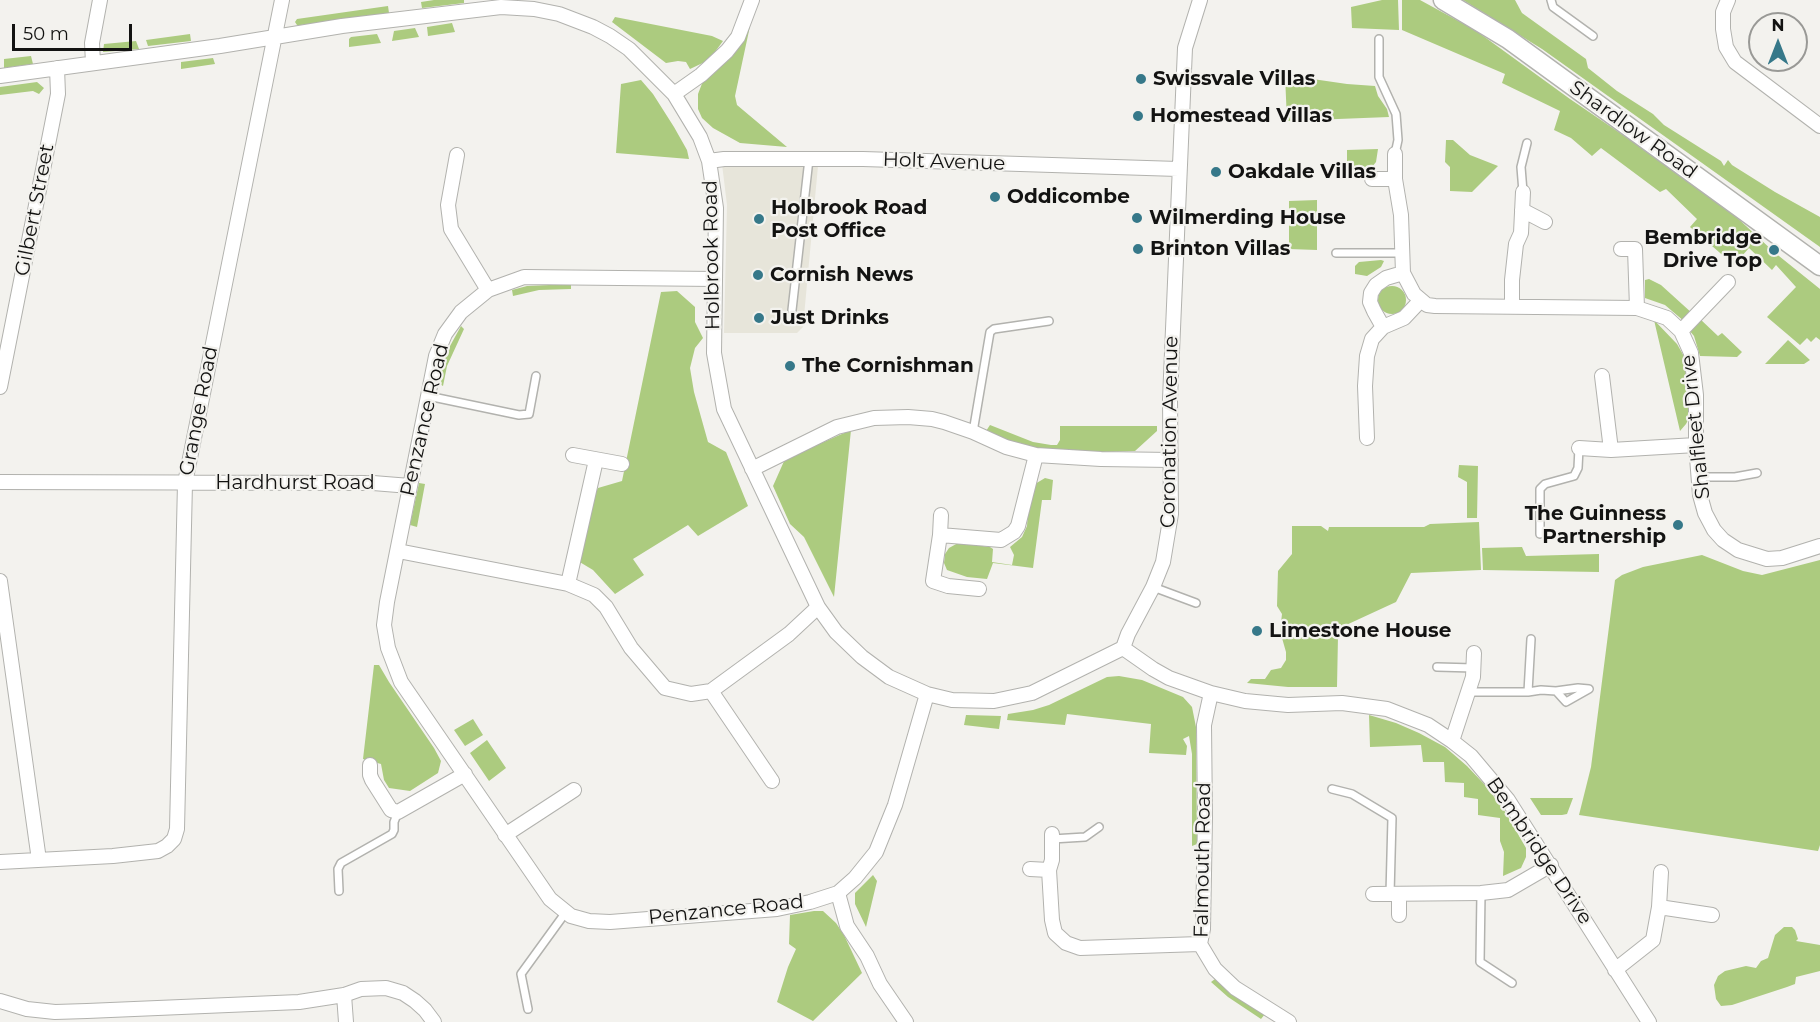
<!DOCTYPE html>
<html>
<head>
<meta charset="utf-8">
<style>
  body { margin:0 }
  #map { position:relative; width:1820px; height:1022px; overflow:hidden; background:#f3f2ee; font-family:Montserrat,sans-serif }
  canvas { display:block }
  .north { position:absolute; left:1748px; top:12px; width:60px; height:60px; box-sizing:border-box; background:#f3f2ee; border:2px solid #999996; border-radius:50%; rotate:0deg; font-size:16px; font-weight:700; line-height:24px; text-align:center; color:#131312 }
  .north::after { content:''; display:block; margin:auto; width:21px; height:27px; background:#367889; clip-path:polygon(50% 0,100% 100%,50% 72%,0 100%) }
  .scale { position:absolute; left:12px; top:24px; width:120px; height:27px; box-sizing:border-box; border:3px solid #131312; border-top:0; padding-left:8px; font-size:18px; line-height:21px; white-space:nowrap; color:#131312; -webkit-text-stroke:4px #f3f2ee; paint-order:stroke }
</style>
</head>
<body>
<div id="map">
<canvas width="1820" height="1022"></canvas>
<div class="north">N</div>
<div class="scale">50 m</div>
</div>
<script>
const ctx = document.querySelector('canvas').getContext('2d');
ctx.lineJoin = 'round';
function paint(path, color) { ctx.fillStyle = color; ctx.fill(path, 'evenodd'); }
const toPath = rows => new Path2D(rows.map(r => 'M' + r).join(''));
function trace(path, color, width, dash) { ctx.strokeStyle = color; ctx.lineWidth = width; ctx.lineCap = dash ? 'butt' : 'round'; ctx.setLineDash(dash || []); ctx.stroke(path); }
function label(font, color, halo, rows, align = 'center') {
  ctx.font = font + ' Montserrat,sans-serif'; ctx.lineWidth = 4.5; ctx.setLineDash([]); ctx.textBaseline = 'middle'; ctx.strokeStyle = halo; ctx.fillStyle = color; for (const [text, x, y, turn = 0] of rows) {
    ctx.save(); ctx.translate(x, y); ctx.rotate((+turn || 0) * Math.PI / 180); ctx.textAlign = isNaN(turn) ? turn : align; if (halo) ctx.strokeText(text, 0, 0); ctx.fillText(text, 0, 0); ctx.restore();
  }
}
paint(toPath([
  [722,164,818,166,803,327,797,333,724,333,727,205]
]), '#e7e5da');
paint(toPath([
  [434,0,464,0,464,3,422,8,421,2],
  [1382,0,1398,0,1399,30,1352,28,1351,7],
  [1402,0,1420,0,1475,30,1570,99,1717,199,1774,252,1820,289,1820,340,1816,337,1811,342,1807,338,1800,345,1767,317,1796,287,1776,265,1772,270,1749,248,1734,265,1690,227,1697,219,1666,189,1660,192,1601,148,1592,156,1571,138,1554,130,1560,111,1502,83,1505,74,1402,30],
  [1463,0,1515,0,1522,13,1586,59,1588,68,1617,91,1653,114,1664,125,1721,161,1724,166,1728,160,1732,165,1775,192,1820,217,1820,247,1542,49],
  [388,6,389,13,301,25,297,25,295,22,297,19],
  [615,17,712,36,723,41,709,60,690,69,686,62,678,61,666,63,612,22],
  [452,23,455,32,428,36,427,27],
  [746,26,750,26,735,96,737,105,787,147,740,143,713,128,702,118,698,109,698,94,703,81],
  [415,28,419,37,392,41,394,31],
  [190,34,191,41,148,46,146,40],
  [377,34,381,43,349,47,349,39,351,37],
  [136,41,139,49,103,52,104,44],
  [31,56,33,64,4,68,4,59],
  [213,58,215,64,181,69,181,62],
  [1285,75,1347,84,1375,86,1378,96,1387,109,1389,117,1287,121],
  [641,80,653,94,674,127,687,150,689,159,616,153,621,84],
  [37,82,44,88,39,94,33,91,0,95,0,87],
  [1446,140,1453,140,1470,155,1498,166,1472,192,1450,191,1450,167,1445,162],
  [1378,149,1376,162,1372,167,1368,170,1347,170,1347,150],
  [1317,200,1317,250,1289,249,1289,201],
  [1381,260,1384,261,1381,267,1367,276,1355,274,1355,266,1359,262],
  [1649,279,1661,285,1693,314,1685,322,1665,305,1645,298,1645,280],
  [571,284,571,289,539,290,513,296,512,290,527,286],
  '1378 300a14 14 0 1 1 28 0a14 14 0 1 1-28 0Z',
  [677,291,695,307,695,322,703,338,695,348,690,368,694,392,708,442,726,452,748,506,698,536,688,525,633,559,644,575,615,594,593,570,578,561,592,499,598,488,622,481,661,292],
  [1699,318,1718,336,1722,333,1742,352,1737,357,1700,356,1694,336,1689,330],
  [1654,320,1677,344,1685,358,1689,377,1689,418,1686,424,1680,431],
  [461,326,464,329,447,366,443,386,438,383,444,357],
  [1788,340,1810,360,1804,364,1765,364],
  [990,425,1033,442,1051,445,1057,445,1060,440,1060,426,1157,426,1157,431,1135,451,1063,453,1022,446,986,431],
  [851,430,834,597,804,537,790,524,773,486,785,459],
  [1459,465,1478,466,1477,518,1467,518,1467,482,1458,477],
  [1045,478,1053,480,1051,500,1042,500,1033,568,993,563,987,579,967,577,947,570,944,563,945,554,949,548,958,543,990,547,993,549,992,562,1012,565,1014,555,1010,547,1022,537,1027,526,1028,512,1035,484],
  [419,483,425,484,417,527,410,525],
  [1479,522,1481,570,1411,573,1396,602,1344,626,1338,636,1337,687,1288,687,1247,683,1251,679,1265,679,1271,670,1281,668,1286,660,1286,652,1280,631,1282,614,1277,606,1278,571,1292,554,1292,526,1321,526,1328,531,1329,527,1424,527,1430,524],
  [1522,547,1526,556,1599,554,1599,572,1483,570,1482,548],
  [1702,555,1743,571,1762,575,1820,560,1820,845,1818,851,1579,815,1591,767,1615,580,1622,575,1643,567],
  [374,665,379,665,389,682,434,748,441,761,438,773,410,791,389,788,384,780,381,764,363,759],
  [1119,676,1142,680,1183,697,1192,707,1196,727,1197,844,1192,846,1192,754,1189,736,1183,739,1187,746,1186,755,1149,753,1151,724,1067,714,1065,725,1007,720,1008,714,1033,710,1049,705,1107,677],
  [966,715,1001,716,999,729,964,725],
  [1369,715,1396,723,1419,733,1445,747,1467,766,1485,785,1504,810,1526,848,1526,857,1521,868,1503,876,1504,852,1500,841,1500,818,1478,815,1478,799,1464,797,1464,783,1445,782,1444,762,1423,762,1421,745,1370,747],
  [473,719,483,735,465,746,454,730],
  [487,740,506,768,489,781,470,753],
  [1530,798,1573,798,1567,814,1562,815,1541,815],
  [873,875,877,881,866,927,855,904,855,893],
  [814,911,823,911,836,923,844,935,862,973,813,1021,777,1002,788,967,796,949,789,944,790,915],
  [1784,927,1792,927,1795,930,1798,939,1796,941,1820,945,1820,971,1796,977,1795,984,1787,987,1732,1005,1721,1006,1716,999,1714,985,1718,976,1725,971,1746,966,1756,968,1761,961,1768,958,1775,935],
  [1215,979,1233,995,1265,1014,1261,1019,1228,997,1211,982]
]), '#accb7f');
const lane = toPath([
  [1551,0,1553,7,1593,36],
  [1379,39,1379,77,1396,114,1398,140,1395,154],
  [1523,192,1521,167,1527,143],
  [1336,253,1403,253],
  [792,310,809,159],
  [428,396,519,415,529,414,536,376],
  [973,432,990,332,994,329,1049,321],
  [1699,477,1735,477,1757,473],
  [1540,534,1540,489,1545,484,1574,476,1578,468,1579,448],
  [1153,587,1196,603],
  [1437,667,1474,668],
  [1469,692,1528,692,1531,639],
  [1528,692,1541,690,1556,691,1566,702,1589,689,1578,688,1556,691],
  [1332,789,1352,794,1392,818,1390,894],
  [1052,839,1085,837,1099,827],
  [339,891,338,869,341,863,392,834,394,830,394,822,398,812],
  [1481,893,1480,962,1512,983],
  [528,1009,521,974,566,912]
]);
const street = toPath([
  [1728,0,1723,12,1723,29,1726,47,1735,62,1820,126],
  [93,63,92,43,100,0],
  [0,76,220,46,342,26,501,7,534,9,559,14,593,27,610,36,629,49,674,94,700,137,709,161,716,208,714,353,724,409,818,607,836,632,862,657,889,677,927,694,952,700,994,701,1032,693,1123,648,1128,634,1153,587,1163,562,1171,514,1170,399,1185,48,1200,0],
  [674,94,701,75,727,51,738,37,752,0],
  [1395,154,1395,179,1401,215,1403,273,1414,294,1427,305,1435,306,1637,308,1667,318,1681,331,1691,353,1696,395,1696,445,1700,495,1705,513,1714,530,1723,540,1738,550,1767,559,1782,558,1820,546],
  [457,155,448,205,451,229,488,290],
  [709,161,724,159,863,159,1178,169],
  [1372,179,1395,179],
  [1522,210,1545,222],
  [1621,249,1635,249,1637,308],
  [1403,273,1386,278,1376,285,1371,293,1370,302,1374,311,1383,327,1404,318,1421,300],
  [715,279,524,277,488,290,461,312,445,334,436,356,387,602,384,625,388,648,401,682,550,899,571,916,589,921,610,922,777,909,810,902,838,893,855,878,876,852,895,805,927,694],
  [1512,306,1512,280,1516,244,1521,233,1523,192],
  [1681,331,1728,282],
  [1602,376,1611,450],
  [0,387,58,94,57,68],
  [1367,438,1365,386,1367,356,1372,339,1383,327],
  [1579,448,1611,450,1696,445],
  [573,455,622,464],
  [752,469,837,427,874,418,908,417,932,419,944,422,973,432,1006,447,1036,455,1101,459,1171,460],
  [0,482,373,483,410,486],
  [940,535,941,515],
  [398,551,568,584,594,595,606,607,631,648,665,688,691,694,711,691,789,634,818,607],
  [0,581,39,860],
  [568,584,596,460],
  [979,589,948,586,933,581,940,535,1001,540,1014,532,1018,526,1036,455],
  [1123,648,1153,669,1169,678,1211,693,1245,701,1288,705,1342,703,1387,709,1428,725,1452,741,1471,756,1508,800,1649,1022],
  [711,691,772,781],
  [1211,693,1204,725,1205,818,1203,929,1200,944,1215,969,1235,988,1289,1022],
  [1452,741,1473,677,1474,653],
  [370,765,370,775,372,780,391,810,398,812,465,774],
  [505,835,574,790],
  [0,862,113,856,158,851,167,846,174,839,177,829,185,483,282,0],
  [1030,869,1049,870,1052,860,1052,834],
  [1049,870,1052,920,1055,933,1066,943,1080,948,1200,944],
  [838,893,847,926,867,956,880,984,906,1022],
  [1373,894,1481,893,1508,890,1551,865],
  [1399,894,1399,915],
  [1659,907,1661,872],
  [1615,970,1653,940,1659,907,1712,915],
  [344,995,346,1022],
  [0,1001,27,1009,55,1012,87,1011,299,1002,344,995,361,989,386,988,403,993,415,1001,425,1010,434,1022]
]);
const secondary = toPath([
  [1443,0,1508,39,1820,266]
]);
trace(lane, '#b2b2ae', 10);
trace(street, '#b2b2ae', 16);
trace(secondary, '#b2b2ae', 21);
trace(lane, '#fff', 7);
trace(street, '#fff', 14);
trace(secondary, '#fff', 18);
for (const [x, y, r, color] of [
  [1141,79,6,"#367889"],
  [1138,116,6,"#367889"],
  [1216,172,6,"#367889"],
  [995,197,6,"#367889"],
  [1137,218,6,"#367889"],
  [759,219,6,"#367889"],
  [1138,249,6,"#367889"],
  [1774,250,6,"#367889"],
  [758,275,6,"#367889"],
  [759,318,6,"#367889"],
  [790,366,6,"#367889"],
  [1678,525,6,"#367889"],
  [1257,631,6,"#367889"]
]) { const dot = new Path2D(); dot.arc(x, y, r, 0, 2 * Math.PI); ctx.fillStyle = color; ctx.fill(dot); trace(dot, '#f3f2ee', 2); }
label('bold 20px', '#131312', '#f3f2ee', [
  ["Swissvale Villas",1153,79],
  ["Homestead Villas",1150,116],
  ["Oakdale Villas",1228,172],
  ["Oddicombe",1007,197],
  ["Holbrook Road",771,208],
  ["Post Office",771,231],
  ["Wilmerding House",1149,218],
  ["Bembridge",1762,238,"right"],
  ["Drive Top",1762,261,"right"],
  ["Brinton Villas",1150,249],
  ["Cornish News",770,275],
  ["Just Drinks",771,318],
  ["The Cornishman",802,366],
  ["The Guinness",1666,514,"right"],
  ["Partnership",1666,537,"right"],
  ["Limestone House",1269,631]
], 'left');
label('20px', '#131312', '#f3f2ee', [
  ["Shardlow Road",1633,130,36],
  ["Holt Avenue",944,162,2],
  ["Gilbert Street",35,210,-79],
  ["Holbrook Road",712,255,-91],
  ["Grange Road",199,411,-79],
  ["Penzance Road",425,420,-77],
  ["Shalfleet Drive",1696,427,-96],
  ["Coronation Avenue",1170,432,-89],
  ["Hardhurst Road",295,483],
  ["Bembridge Drive",1539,851,56],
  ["Falmouth Road",1203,860,-89],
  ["Penzance Road",726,910,-6]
]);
</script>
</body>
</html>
